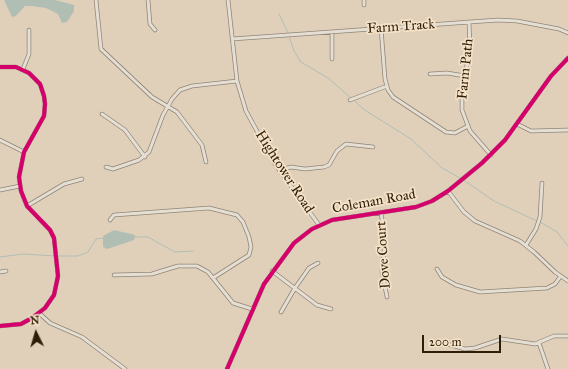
<!DOCTYPE html>
<html>
<head>
<meta charset="utf-8">
<style>
  body { margin:0 }
  #map { position:relative; width:568px; height:369px; overflow:hidden; background:#e0d0ba; font-family:"IM FELL Great Primer",serif }
  canvas { display:block }
  .north { position:absolute; left:16px; top:313px; width:40px; height:40px; -webkit-text-stroke:3px #f5e2c8; paint-order:stroke; rotate:355deg; font-size:11px; font-weight:700; line-height:16px; text-align:center; color:#2e1e08 }
  .north::after { content:''; display:block; margin:auto; width:14px; height:18px; background:#2e1e08; clip-path:polygon(50% 0,100% 100%,50% 72%,0 100%) }
  .scale { position:absolute; left:422px; top:335px; width:79px; height:18px; box-sizing:border-box; border:2px solid #2e1e08; border-top:0; padding-left:5px; font-size:12px; line-height:14px; white-space:nowrap; color:#2e1e08; -webkit-text-stroke:3px #f5e2c8; paint-order:stroke }
</style>
</head>
<body>
<div id="map">
<canvas width="568" height="369"></canvas>
<div class="north">N</div>
<div class="scale">200 m</div>
</div>
<script>
const ctx = document.querySelector('canvas').getContext('2d');
ctx.lineJoin = 'round';
function paint(path, color) { ctx.fillStyle = color; ctx.fill(path, 'evenodd'); }
const toPath = rows => new Path2D(rows.map(r => 'M' + r).join(''));
function trace(path, color, width, dash) { ctx.strokeStyle = color; ctx.lineWidth = width; ctx.lineCap = dash ? 'butt' : 'round'; ctx.setLineDash(dash || []); ctx.stroke(path); }
function label(font, color, halo, rows, align = 'center') {
  ctx.font = font + ' "IM FELL Great Primer",serif'; ctx.lineWidth = 3.5; ctx.setLineDash([]); ctx.textBaseline = 'middle'; ctx.strokeStyle = halo; ctx.fillStyle = color; for (const [text, x, y, turn = 0] of rows) {
    ctx.save(); ctx.translate(x, y); ctx.rotate((+turn || 0) * Math.PI / 180); ctx.textAlign = isNaN(turn) ? turn : align; if (halo) ctx.strokeText(text, 0, 0); ctx.fillText(text, 0, 0); ctx.restore();
  }
}
paint(toPath([
  [4,0,55,0,74,5,74,11,67,22,62,23,58,14,46,8,32,6,25,6,16,16,12,17],
  [114,230,135,235,134,240,107,249,103,247,103,236]
]), '#b0beb4');
trace(toPath([
  [279,14,288,33],
  [289,36,294,51,301,62,328,78,351,98],
  [354,100,363,109,411,139,442,168,462,179,494,201,537,221],
  [540,222,557,232,568,246],
  [133,237,148,237,175,252,193,251],
  [58,256,78,256,88,252,96,239,104,238],
  [0,257,23,254,55,256]
]), '#b0beb4', 1);
const minor = toPath([
  [96,0,101,49,152,97,177,112,202,145,206,162],
  [148,0,150,24,155,30],
  [228,0,237,81,246,111,275,164,319,225],
  [364,0,364,5],
  [469,22,470,47,462,94,462,110,470,131,491,155],
  [381,28,385,79,388,90,393,97,446,132,455,133,468,126],
  [332,32,332,59],
  [232,39,498,20,517,21,559,29,568,33],
  [0,67,16,67,29,73,40,84,44,96,45,104,44,116,24,152,19,177,21,191,27,206,50,230,54,238,58,276,54,295,45,308,32,318,21,324,0,326],
  [23,69,29,54,29,30],
  [430,74,447,73,465,76],
  [350,100,387,86],
  [102,114,125,130,145,157],
  [517,124,531,131,568,130],
  [0,140,24,152],
  [106,167,113,169,139,160,149,152,163,115,172,99,180,90,192,86,237,81],
  [279,170,291,167,305,169,324,167,329,165,337,151,346,144,373,147],
  [0,190,20,186],
  [448,191,464,212,475,221,520,241,534,252,555,272,568,281],
  [27,206,64,184,82,179],
  [381,212,385,242,382,271,387,297],
  [110,220,114,215,209,208,237,215,243,222,249,237,251,247,249,255,213,278],
  [526,245,536,229,540,217,542,183],
  [437,269,442,277,456,285,480,292,547,288,555,284,560,277],
  [272,271,317,305,331,309],
  [0,272,6,271],
  [114,275,152,274,178,266,197,266,208,272,233,303,252,309],
  [281,312,295,288,309,268,318,263],
  [39,313,50,323,82,337,125,369],
  [437,341,465,349,475,348,502,339,535,344,554,336,568,336],
  [539,343,548,369],
  [227,369,264,284,294,243,312,229,332,220,416,207,432,201,448,191,482,163,505,140,551,76,568,58]
]);
trace(minor, '#908576', 4.5);
trace(minor, '#e5ded3', 3);
trace(toPath([
  [0,67,16,67,29,73,40,84,44,96,45,104,44,116,24,152,19,177,21,191,27,206,50,230,54,238,58,276,54,295,45,308,32,318,21,324,0,326],
  [227,369,264,284,294,243,312,229,332,220,416,207,432,201,448,191,482,163,505,140,551,76,568,58]
]), '#d6006c', 4);
label('14px', '#2e1e08', '#f5e2c8', [
  ["Farm Track",401,27,-4],
  ["Farm Path",466,69,-84],
  ["Hightower Road",284,172,57],
  ["Coleman Road",374,202,-10],
  ["Dove Court",384,255,-94]
]);
</script>
</body>
</html>
